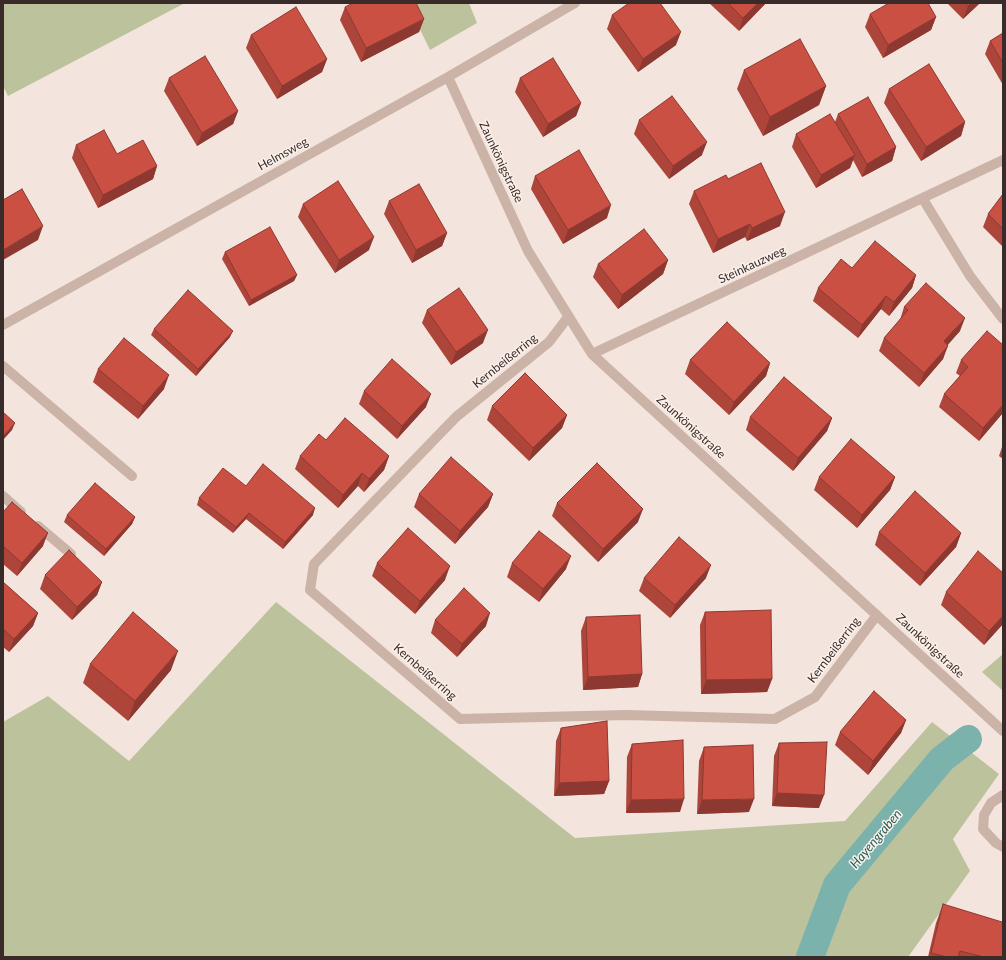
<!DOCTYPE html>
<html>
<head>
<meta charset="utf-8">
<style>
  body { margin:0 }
  #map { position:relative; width:1006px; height:960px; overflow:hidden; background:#f3e5dd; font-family:Lato,sans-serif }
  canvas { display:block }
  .frame { position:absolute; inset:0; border:4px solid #392b29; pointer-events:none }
</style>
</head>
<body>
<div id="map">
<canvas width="1006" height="960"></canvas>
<div class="frame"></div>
</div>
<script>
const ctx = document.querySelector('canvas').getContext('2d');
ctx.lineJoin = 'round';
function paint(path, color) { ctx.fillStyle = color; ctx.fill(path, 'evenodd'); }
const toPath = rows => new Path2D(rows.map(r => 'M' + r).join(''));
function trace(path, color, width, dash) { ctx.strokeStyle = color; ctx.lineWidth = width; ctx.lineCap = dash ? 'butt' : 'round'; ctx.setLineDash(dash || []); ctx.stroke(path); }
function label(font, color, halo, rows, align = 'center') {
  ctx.font = font + ' Lato,sans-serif'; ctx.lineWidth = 3; ctx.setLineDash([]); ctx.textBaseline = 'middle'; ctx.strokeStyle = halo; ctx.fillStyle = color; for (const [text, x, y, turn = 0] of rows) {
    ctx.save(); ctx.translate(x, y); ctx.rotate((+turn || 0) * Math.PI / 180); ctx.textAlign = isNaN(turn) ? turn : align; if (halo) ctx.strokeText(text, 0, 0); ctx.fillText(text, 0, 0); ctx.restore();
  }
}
paint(toPath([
  [3,3,185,3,8,96,3,86],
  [407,3,469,3,477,23,430,50],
  [276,602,575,838,845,821,932,722,999,774,953,839,970,871,908,957,3,957,3,722,48,696,129,761],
  [1003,654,1003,691,982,672]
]), '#bcc39c');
trace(toPath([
  [810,957,837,885,942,759,968,739]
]), '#7bb2ac', 28);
trace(toPath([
  [3,366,132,476],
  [3,496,21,512],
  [38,526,71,554],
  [1003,795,991,803,984,815,983,829,996,843,1003,847]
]), '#ccb3a8', 10);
trace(toPath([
  [448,77,528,251,592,354,1003,731],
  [923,199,970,276,1003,319],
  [568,317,549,342,456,417,314,564,310,590,460,719,626,715,775,719,815,697,877,615],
  [3,325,448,77,575,3],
  [592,354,1003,160]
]), '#ccb3a8', 10);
paint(toPath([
  [709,3,766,3,739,31],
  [947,3,980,3,963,19],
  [345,7,424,19,419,32,361,62,340,20],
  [870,14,936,17,931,30,883,58,865,27],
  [612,15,676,45,638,72,607,29],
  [1003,33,1003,85,985,54,990,41],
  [251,35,327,59,322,72,277,99,246,48],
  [744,70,826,86,819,105,763,136,737,89],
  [169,78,238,111,233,124,197,146,164,91],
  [520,78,581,103,576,116,543,137,515,92],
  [889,89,965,122,961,136,921,161,884,103],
  [838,114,896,147,892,161,862,177,853,160,850,168,816,188,792,147,796,134,835,122],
  [639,120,702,155,669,179,634,134],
  [76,145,117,154,157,166,153,179,98,208,72,158],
  [535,176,607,218,563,244,531,189],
  [728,179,780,226,747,241,745,237,713,253,689,204,694,191],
  [1003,194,1003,247,983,227,988,214],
  [389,201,447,233,442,246,412,263,384,214],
  [303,204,369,250,335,273,298,217],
  [225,252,297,275,294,281,249,306,222,259],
  [668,260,663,274,618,309,593,277,598,264],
  [852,268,916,275,912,288,889,316,881,309,858,338,813,301,818,288],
  [904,307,960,331,947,345,943,359,919,387,879,351,884,338,900,320],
  [427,310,483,343,451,365,422,323],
  [154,329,230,337,196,376,151,335],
  [1003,345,1003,412,1002,414,979,441,939,407,944,394,960,376,956,373,961,360],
  [690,360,770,363,766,376,729,415,685,374],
  [98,369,164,389,138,419,93,382],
  [364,391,426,407,397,439,359,404],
  [492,406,567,415,562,428,529,461,487,420],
  [750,417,832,418,827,431,793,471,746,430],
  [326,440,389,456,384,470,364,492,358,486,338,508,295,469,300,456],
  [1003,444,1003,459,999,456],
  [819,477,895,477,890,490,857,528,814,490],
  [246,486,313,515,283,549,246,519,233,533,197,505,199,498],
  [419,494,493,494,488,507,455,544,414,507],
  [557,503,638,522,598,562,552,516],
  [3,512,43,546,17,576,3,564],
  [67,515,135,517,132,524,104,556,64,522],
  [879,532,961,533,956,547,920,586,875,545],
  [377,563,445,580,415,614,372,576],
  [512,563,566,569,539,602,507,577],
  [1003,573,1003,624,984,645,941,605,946,592],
  [45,575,102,582,97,595,72,620,40,589],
  [644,578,706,578,670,618,639,591],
  [3,582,38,613,33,626,9,652,3,647],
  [705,612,772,679,767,692,701,694,700,625],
  [586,617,642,674,638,687,583,690,581,631],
  [435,620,486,626,457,657,431,633],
  [90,664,171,670,128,721,83,683],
  [906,720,901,733,868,775,835,745,840,732],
  [561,728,609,781,604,794,554,796,556,741],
  [779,743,819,808,772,806,774,756],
  [632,744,680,812,626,813,627,757],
  [704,747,749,812,697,814,699,761],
  [943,904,1003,957,928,957,936,923]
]), '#ae453a');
paint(toPath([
  [758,3,766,3,739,31,743,18],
  [971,3,980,3,963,19,968,6],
  [936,17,931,30,883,58,888,45],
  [424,19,419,32,361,62,366,48],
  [681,32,676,45,638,72,643,59],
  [327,59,322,72,277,99,282,86],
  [826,86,819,105,763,136,770,117],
  [581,103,576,116,543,137,548,124],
  [238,111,233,124,197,146,202,133],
  [965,122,961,136,921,161,926,147],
  [707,142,702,155,669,179,673,166],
  [896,147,892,161,862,177,867,164],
  [855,155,850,168,816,188,821,175],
  [157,166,153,179,98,208,103,195],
  [611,205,607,218,563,244,568,230],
  [785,212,780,226,747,241,752,228],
  [750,224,745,237,713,253,718,239],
  [43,226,38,240,3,260,3,250],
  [447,233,442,246,412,263,416,250],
  [374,237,369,250,335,273,339,260],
  [668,260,663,274,618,309,622,295],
  [297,275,294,281,249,306,251,300],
  [916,275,912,288,889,316,894,302],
  [886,296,881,309,858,338,862,325],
  [965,318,960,331,939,355,944,341],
  [488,330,483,343,451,365,456,352],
  [233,331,230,337,196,376,198,369],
  [948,346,943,359,919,387,924,373],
  [770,363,766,376,729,415,734,402],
  [169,375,164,389,138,419,143,406],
  [431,394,426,407,397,439,402,426],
  [1003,405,1003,412,1002,414,979,441,983,428],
  [567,415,562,428,529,461,533,448],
  [832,418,827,431,793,471,798,458],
  [15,423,12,430,3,440,3,436],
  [389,456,384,470,364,492,369,479],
  [362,473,358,486,338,508,343,495],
  [895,477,890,490,857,528,862,515],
  [493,494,488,507,455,544,460,531],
  [315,508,313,515,283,549,285,542],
  [643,509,638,522,598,562,603,549],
  [249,513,246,519,233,533,236,527],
  [135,517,132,524,104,556,106,549],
  [48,533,43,546,17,576,22,563],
  [961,533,956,547,920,586,925,573],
  [571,556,566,569,539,602,543,589],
  [711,565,706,578,670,618,675,605],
  [450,566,445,580,415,614,420,601],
  [102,582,97,595,72,620,77,607],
  [38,613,33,626,9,652,14,639],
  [490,613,486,626,457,657,462,644],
  [1003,616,1003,624,984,645,989,631],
  [178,651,171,670,128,721,135,701],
  [642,674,638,687,583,690,588,677],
  [772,679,767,692,701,694,706,680],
  [906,720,901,733,868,775,873,761],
  [609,781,604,794,554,796,559,783],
  [777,793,824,795,819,808,772,806],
  [684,799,680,812,626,813,631,800],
  [754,799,749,812,697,814,702,800]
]), '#8d3830');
const building = toPath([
  [353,3,416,3,424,19,366,48,345,7,353,3],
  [629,3,660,3,681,32,643,59,612,15,629,3],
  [728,3,758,3,743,18,728,3],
  [889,3,928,3,936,17,888,45,870,14,889,3],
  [965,3,971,3,968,6,965,3],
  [296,7,327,59,282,86,251,35,296,7],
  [1003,33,1003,63,990,41,1003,33],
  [800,39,826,86,770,117,744,70,800,39],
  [205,56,238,111,202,133,169,78,205,56],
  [553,58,581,103,548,124,520,78,553,58],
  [929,64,965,122,926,147,889,89,929,64],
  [672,96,707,142,673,166,639,120,672,96],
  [868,97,896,147,867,164,838,114,868,97],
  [830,114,855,155,821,175,796,134,830,114],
  [104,130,117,154,143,140,157,166,103,195,76,145,104,130],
  [579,150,611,205,568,230,535,176,579,150],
  [761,163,785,212,752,228,750,224,718,239,694,191,726,175,728,179,761,163],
  [338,181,374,237,339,260,303,204,338,181],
  [419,184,447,233,416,250,389,201,419,184],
  [22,189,43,226,3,250,3,200,22,189],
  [1003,194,1003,229,988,214,1003,194],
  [270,227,297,275,251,300,225,252,270,227],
  [644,229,668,260,622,295,598,264,644,229],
  [875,241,916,275,894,302,886,296,862,325,818,288,841,259,852,268,875,241],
  [926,283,965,318,944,341,948,346,924,373,884,338,908,310,904,307,926,283],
  [459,288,488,330,456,352,427,310,459,288],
  [188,290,233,331,198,369,154,329,188,290],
  [727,322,770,363,734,402,690,360,727,322],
  [987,331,1003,345,1003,395,1002,396,1003,397,1003,405,983,428,944,394,968,367,961,360,987,331],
  [124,338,169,375,143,406,98,369,124,338],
  [392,359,431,394,402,426,364,391,392,359],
  [525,373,567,415,533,448,492,406,525,373],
  [784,377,832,418,798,458,750,417,784,377],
  [3,412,15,423,3,436,3,412],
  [345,418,389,456,369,479,362,473,343,495,300,456,319,434,326,440,345,418],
  [851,439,895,477,862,515,819,477,851,439],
  [451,457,493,494,460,531,419,494,451,457],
  [597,463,643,509,603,549,557,503,597,463],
  [263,464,315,508,285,542,249,513,236,527,199,498,223,468,246,486,263,464],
  [95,483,135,517,106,549,67,515,95,483],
  [915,491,961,533,925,573,879,532,915,491],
  [12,502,48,533,22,563,3,546,3,512,12,502],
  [408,528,450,566,420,601,377,563,408,528],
  [539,531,571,556,543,589,512,563,539,531],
  [679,537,711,565,675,605,644,578,679,537],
  [69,550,102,582,77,607,45,575,69,550],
  [978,551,1003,573,1003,616,989,631,946,592,978,551],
  [3,582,38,613,14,639,3,629,3,582],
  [464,588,490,613,462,644,435,620,464,588],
  [771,610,772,679,706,680,705,612,771,610],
  [133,612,178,651,135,701,90,664,133,612],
  [640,615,642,674,588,677,586,617,640,615],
  [874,691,906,720,873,761,840,732,874,691],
  [607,721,609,781,559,783,561,728,607,721],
  [683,740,684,799,631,800,632,744,683,740],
  [827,742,824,795,777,793,779,743,827,742],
  [753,745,754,799,702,800,704,747,753,745],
  [943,904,1002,922,1003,923,1003,957,984,957,960,951,958,957,947,957,931,953,943,904]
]);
paint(building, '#ca5044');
trace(building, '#8d3830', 1);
label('12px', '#392b29', '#fbf0ea', [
  ["Helmsweg",283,154,-29],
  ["Zaunkönigstraße",501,162,65],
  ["Steinkauzweg",752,265,-25],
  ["Kernbeißerring",505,361,-39],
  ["Zaunkönigstraße",691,427,42],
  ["Zaunkönigstraße",930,646,43],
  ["Kernbeißerring",834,650,-53],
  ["Kernbeißerring",425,672,41]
]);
label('italic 13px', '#1c5c57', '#fbf0ea', [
  ["Hayengraben",876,839,-50]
]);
</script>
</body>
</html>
